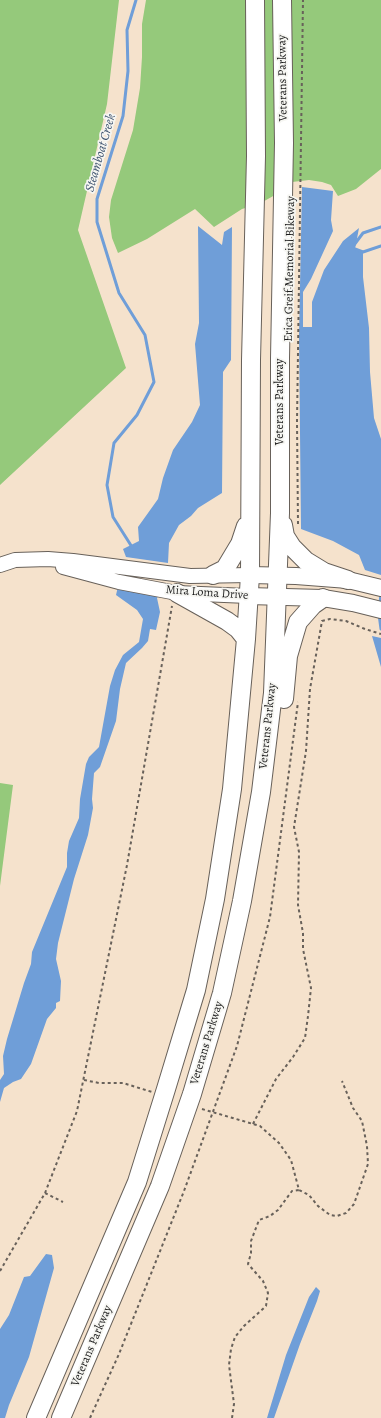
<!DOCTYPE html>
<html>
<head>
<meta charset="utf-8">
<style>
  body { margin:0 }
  canvas { display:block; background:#f5e2cc }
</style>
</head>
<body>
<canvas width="381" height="1418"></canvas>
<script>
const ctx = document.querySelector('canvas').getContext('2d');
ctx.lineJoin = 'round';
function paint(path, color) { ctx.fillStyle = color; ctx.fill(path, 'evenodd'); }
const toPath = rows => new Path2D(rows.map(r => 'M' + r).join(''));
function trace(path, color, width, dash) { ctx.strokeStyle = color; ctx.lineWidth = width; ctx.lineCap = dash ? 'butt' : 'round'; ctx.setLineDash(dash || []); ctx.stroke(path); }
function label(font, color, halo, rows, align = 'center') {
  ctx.font = font + ' Alegreya,serif'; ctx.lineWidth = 3.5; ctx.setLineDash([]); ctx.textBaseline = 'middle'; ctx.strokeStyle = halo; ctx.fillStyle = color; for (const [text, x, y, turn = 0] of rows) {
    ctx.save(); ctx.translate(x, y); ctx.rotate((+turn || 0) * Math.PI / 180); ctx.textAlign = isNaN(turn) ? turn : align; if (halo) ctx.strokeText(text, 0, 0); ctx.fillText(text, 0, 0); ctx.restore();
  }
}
paint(toPath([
  [0,0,119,0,107,104,78,230,126,368,0,485],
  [146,0,381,0,381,169,356,189,338,196,331,185,322,182,309,180,292,182,275,195,259,204,242,209,214,227,195,209,147,239,118,253,112,238,109,217,111,200,133,130,140,88,142,57,142,24],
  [0,783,13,785,0,886]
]), '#95c97b');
paint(toPath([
  [302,187,333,191,331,220,333,231,311,279,303,292,303,327,312,327,312,302,324,270,343,241,359,228,355,249,363,252,363,277,369,328,370,372,374,418,381,439,381,575,365,570,359,555,333,541,301,529,299,336],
  [198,226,222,245,224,232,232,227,231,360,223,372,222,493,198,508,191,516,179,525,169,543,168,563,126,557,123,549,139,541,138,527,158,499,163,478,173,450,192,422,200,405,195,344,199,323],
  [120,578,165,585,157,598,160,612,156,630,150,629,148,641,142,648,126,663,120,689,116,721,100,767,94,773,92,799,93,808,88,835,74,879,58,943,56,959,61,981,60,1001,56,1003,56,1008,47,1019,31,1064,21,1079,13,1082,4,1088,0,1102,0,1080,4,1074,3,1056,7,1039,24,983,31,964,32,952,67,867,67,853,69,841,79,818,80,799,86,764,89,757,99,747,110,686,115,670,123,655,139,642,143,619,137,610,116,595],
  [372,636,381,638,381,667],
  [46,1254,52,1255,54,1268,29,1357,9,1405,5,1418,0,1418,0,1329,9,1315,24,1277,30,1276],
  [316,1287,320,1291,317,1301,300,1344,274,1418,267,1418,286,1355,309,1297]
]), '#6f9ed8');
trace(toPath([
  [354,245,363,233,381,227],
  [355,249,363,252,381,246],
  [132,547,113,517,107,485,114,443,137,415,154,382,145,335,119,293,97,222,97,199,123,116,128,71,127,30,136,0],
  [380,604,381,592],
  [379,614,381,629]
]), '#6f9ed8', 3);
const tertiary = toPath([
  [0,565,15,560,48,559,73,561,190,576,250,575],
  [63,567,119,582,177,593,248,596]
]);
const secondary = toPath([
  [250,575,296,576,348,580,381,588],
  [248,596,323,598,353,603,381,610]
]);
const primary = toPath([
  [283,525,285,536,292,547,306,561,324,572,348,580],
  [213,575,225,569,240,544,246,526],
  [177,593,227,621,238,629,246,639],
  [284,699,288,656,298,622,313,605,323,598],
  [36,1418,137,1182,166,1089,196,990,215,899,232,789,246,639,250,575,251,360,256,156,255,0],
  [61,1418,160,1186,192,1094,222,993,242,901,261,792,273,693,280,513,280,358,284,143,282,0]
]);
trace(tertiary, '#68615a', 16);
trace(secondary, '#68615a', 18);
trace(primary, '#68615a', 20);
trace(toPath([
  [298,524,297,422,303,0],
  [84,1080,99,1083,123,1083,152,1092],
  [202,1109,260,1126,279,1143,291,1160,299,1190,309,1195,318,1206,330,1215,337,1216,346,1213,354,1204,368,1164,367,1146,362,1121,353,1108,342,1081],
  [253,1124,276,1079,293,1057,305,1038,308,1016,311,988,303,949,303,933,298,905,299,852,294,827,306,751,310,689,322,621,330,619,346,621,365,629,381,634],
  [45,1193,63,1202],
  [0,1271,45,1193,77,1111,127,865,172,606],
  [90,1418,119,1354,184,1191,237,1046,270,917,298,702],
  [232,1418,234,1404,229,1365,231,1349,235,1337,244,1326,266,1306,268,1293,263,1281,248,1264,251,1253,251,1241,259,1220,270,1216,278,1210,292,1191,299,1190]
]), '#68615a', 2, [3, 3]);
trace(tertiary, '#fff', 14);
trace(secondary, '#fff', 16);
trace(primary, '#fff', 18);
label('12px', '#1c1c1c', '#f6f6f2', [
  ["Veterans Parkway",283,78,-91],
  ["Erica Greif Memorial Bikeway",290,269,-89],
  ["Veterans Parkway",280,402,-90],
  ["Mira Loma Drive",207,593,4],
  ["Veterans Parkway",268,726,-84],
  ["Veterans Parkway",207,1043,-73],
  ["Veterans Parkway",92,1346,-67]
]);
label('italic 13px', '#415671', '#f6f6f2', [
  ["Steamboat Creek",101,153,-74]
]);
</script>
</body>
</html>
